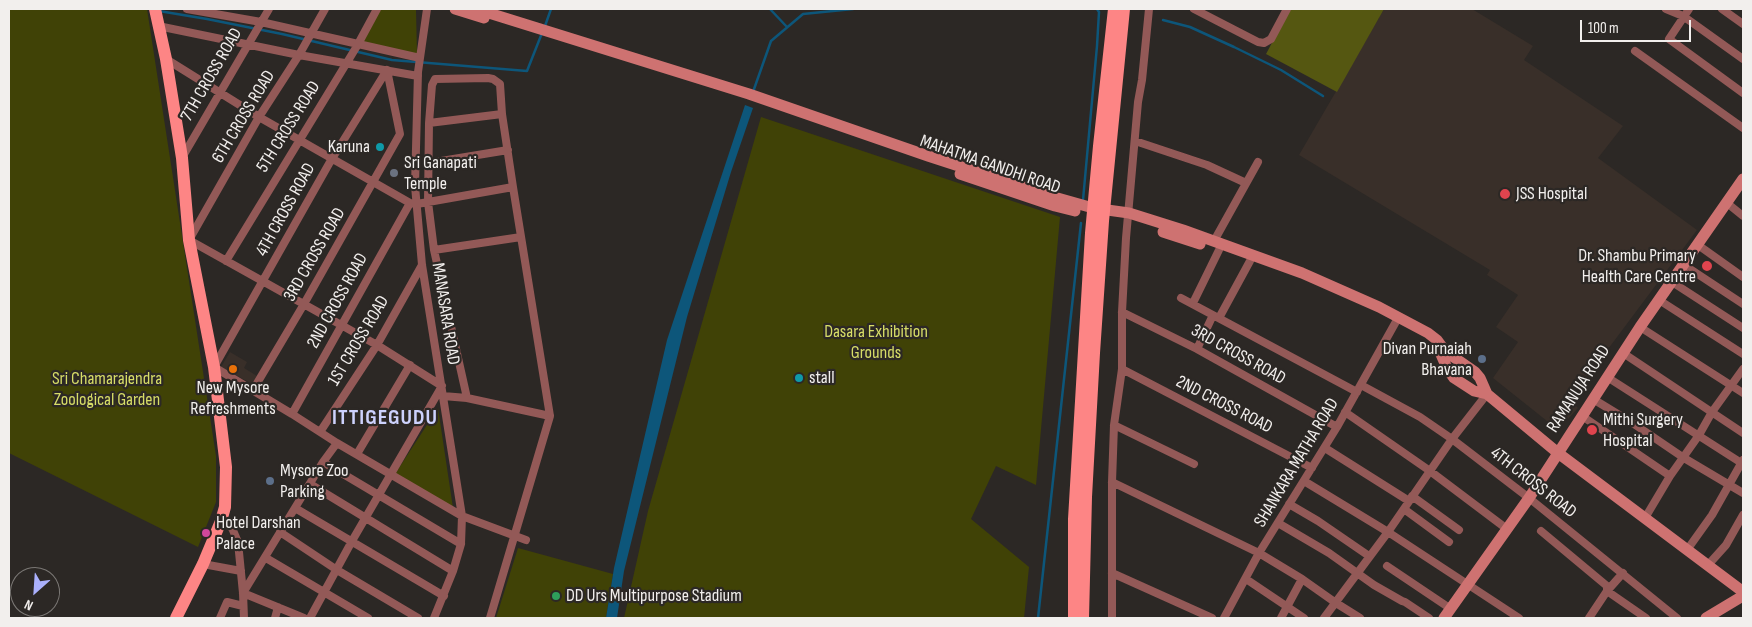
<!DOCTYPE html>
<html>
<head>
<meta charset="utf-8">
<style>
  body { margin:0 }
  #map { position:relative; width:1752px; height:627px; overflow:hidden; background:#2c2825; font-family:"Sofia Sans Condensed",sans-serif }
  canvas { display:block }
  .frame { position:absolute; inset:0; border:10px solid #f2efed; pointer-events:none }
  .north { position:absolute; left:10px; top:567px; width:50px; height:50px; box-sizing:border-box; background:#2c2825; border:1px solid #7b7875; border-radius:50%; rotate:206deg; font-size:14px; font-weight:700; line-height:20px; text-align:center; color:#f2efed }
  .north::after { content:''; display:block; margin:auto; width:18px; height:22px; background:#aab0fc; clip-path:polygon(50% 0,100% 100%,50% 72%,0 100%) }
  .scale { position:absolute; left:1580px; top:20px; width:111px; height:22px; box-sizing:border-box; border:2px solid #f2efed; border-top:0; padding-left:6px; font-size:15px; line-height:18px; white-space:nowrap; color:#f2efed; -webkit-text-stroke:4px #2c2825; paint-order:stroke }
</style>
</head>
<body>
<div id="map">
<canvas width="1752" height="627"></canvas>
<div class="frame"></div>
<div class="north">N</div>
<div class="scale">100 m</div>
</div>
<script>
const ctx = document.querySelector('canvas').getContext('2d');
ctx.lineJoin = 'round';
function paint(path, color) { ctx.fillStyle = color; ctx.fill(path, 'evenodd'); }
const toPath = rows => new Path2D(rows.map(r => 'M' + r).join(''));
function trace(path, color, width, dash) { ctx.strokeStyle = color; ctx.lineWidth = width; ctx.lineCap = dash ? 'butt' : 'round'; ctx.setLineDash(dash || []); ctx.stroke(path); }
function label(font, color, halo, rows, align = 'center') {
  ctx.font = font + ' "Sofia Sans Condensed",sans-serif'; ctx.lineWidth = 4.5; ctx.setLineDash([]); ctx.textBaseline = 'middle'; ctx.strokeStyle = halo; ctx.fillStyle = color; for (const [text, x, y, turn = 0] of rows) {
    ctx.save(); ctx.translate(x, y); ctx.rotate((+turn || 0) * Math.PI / 180); ctx.textAlign = isNaN(turn) ? turn : align; if (halo) ctx.strokeText(text, 0, 0); ctx.fillText(text, 0, 0); ctx.restore();
  }
}
paint(toPath([
  [1384,9,1472,9,1533,46,1524,60,1623,126,1598,158,1697,230,1570,400,1578,408,1568,419,1564,416,1562,420,1558,418,1552,425,1493,378,1518,342,1496,327,1518,295,1487,275,1490,270,1299,155],
  [230,352,247,362,244,368,257,376,252,384,221,367]
]), '#392f29');
paint(toPath([
  [9,9,147,9,216,456,216,502,198,547,9,453],
  [379,9,416,10,417,54,361,42],
  [761,117,1060,217,1036,485,996,466,971,519,1029,567,1024,618,624,618,648,511],
  [438,408,453,508,395,474],
  [518,548,613,574,606,618,496,618]
]), '#404206');
paint(toPath([
  [1290,9,1384,9,1337,92,1266,54]
]), '#555711');
paint(toPath([
  [745,105,753,108,731,172,687,317,624,571,617,618,606,618,614,568,667,340]
]), '#0d567a');
trace(toPath([
  [770,9,787,27],
  [159,11,207,19,282,34,392,60,527,71,542,33],
  [1163,20,1190,27,1234,47,1281,70,1323,96],
  [545,26,551,9],
  [753,92,771,41,803,14,853,9],
  [1083,200,1097,46,1099,12,1097,9],
  [1038,618,1081,223]
]), '#0d567a', 2.5);
trace(toPath([
  [187,9,261,22,420,58],
  [427,9,418,72,415,186,422,265,462,516,461,544,453,571,434,618],
  [1194,9,1258,42,1264,43,1271,39,1287,9],
  [1666,9,1683,16,1743,59],
  [1689,9,1669,39,1743,93],
  [1722,9,1743,24],
  [158,26,299,55,418,76],
  [1635,51,1743,128],
  [166,59,259,117,410,203,417,204,513,187],
  [387,70,330,162,214,367,292,414,337,443,462,516,526,540],
  [429,123,502,114],
  [1135,141,1207,165,1246,183],
  [183,156,269,9],
  [429,163,508,150],
  [1727,203,1743,216],
  [1214,241,1258,162],
  [1698,245,1743,277],
  [434,250,521,237],
  [226,261,357,46,377,9],
  [1684,265,1743,304],
  [1672,282,1743,328],
  [1181,298,1357,392],
  [1659,300,1743,354],
  [1193,303,1219,250],
  [1122,312,1197,349,1337,427],
  [1219,318,1250,261],
  [1640,327,1743,393],
  [1197,349,1213,315],
  [1623,353,1743,433],
  [1122,369,1312,468],
  [1607,377,1743,464],
  [1361,385,1420,417,1452,439,1529,498,1677,618],
  [253,390,304,304,400,134,387,70],
  [443,396,467,398,550,416],
  [467,398,434,250,428,202,429,123,432,85,435,79,488,78,493,79,500,84,502,114,513,187,550,416,490,618],
  [1593,399,1634,424,1684,458,1743,493],
  [1345,412,1430,471,1507,529],
  [292,414,410,203],
  [1582,416,1670,476],
  [1114,425,1194,464],
  [320,432,377,345,422,265],
  [1325,448,1409,501],
  [357,454,410,365],
  [323,462,461,544],
  [1304,481,1388,532,1519,618],
  [1112,482,1259,553,1302,579,1336,603,1360,618],
  [310,484,453,571],
  [1412,496,1459,530],
  [1289,504,1318,521,1369,556],
  [295,508,444,596],
  [1404,509,1449,542],
  [1645,518,1670,476,1699,435,1712,412,1743,369],
  [221,521,232,528,238,542,243,593,244,618],
  [1278,523,1329,553,1374,585,1402,601,1405,602,1429,618],
  [1541,531,1607,586,1607,591,1646,618],
  [280,532,337,570,418,618],
  [1687,550,1712,515,1743,460],
  [266,558,368,618],
  [203,564,241,571],
  [1708,565,1726,545,1743,515],
  [1387,566,1451,609],
  [1112,573,1212,618],
  [1246,579,1304,618],
  [220,618,227,602,243,606],
  [275,618,278,607],
  [304,618,243,593,323,462,337,443],
  [310,618,352,541,442,386,377,345,189,240,259,117,299,55,325,9],
  [1112,618,1112,482,1114,425,1122,369,1122,312,1126,238,1138,102,1142,80,1149,9],
  [1224,618,1259,553,1337,427,1398,318],
  [1281,618,1302,579],
  [1324,618,1388,532,1452,439,1487,394],
  [1589,618,1607,591,1623,573]
]), '#935957', 8);
trace(toPath([
  [455,9,484,18],
  [476,9,749,94,928,156,1054,197,1093,208,1129,213,1183,230,1302,273,1379,307,1428,333,1437,340,1445,351,1475,372,1480,378,1487,394,1558,453,1742,591],
  [960,174,1055,206,1075,211],
  [1163,232,1200,244],
  [1436,347,1440,352,1447,368,1454,378,1474,391,1487,394],
  [1444,618,1529,498,1640,327,1743,179],
  [1706,618,1741,597]
]), '#ce7271', 11);
trace(toPath([
  [155,9,166,59,182,158,189,240,214,367,226,467,225,507,221,521,203,564,176,618],
  [1074,618,1074,519,1091,233,1099,146,1114,9],
  [1083,618,1086,497,1094,353,1103,221,1124,9]
]), '#fd8585', 12);
for (const [x, y, r, color] of [
  [380,147,5,"#0f9aa8"],
  [394,173,5,"#6b7280"],
  [1505,194,6,"#e0444e"],
  [1707,266,6,"#e0444e"],
  [1482,359,5,"#5c6f8a"],
  [233,369,5,"#e8710a"],
  [799,378,5,"#0f9aa8"],
  [1592,430,6,"#e0444e"],
  [270,481,5,"#5c6f8a"],
  [206,533,5,"#d1479c"],
  [556,596,5,"#2e9e5b"]
]) { const dot = new Path2D(); dot.arc(x, y, r, 0, 2 * Math.PI); ctx.fillStyle = color; ctx.fill(dot); trace(dot, '#2c2825', 2); }
label('18px', '#f2efed', '#2c2825', [
  ["7TH CROSS ROAD",212,75,-60],
  ["6TH CROSS ROAD",244,117,-59],
  ["5TH CROSS ROAD",289,127,-58],
  ["MAHATMA GANDHI ROAD",990,165,19],
  ["4TH CROSS ROAD",286,210,-61],
  ["3RD CROSS ROAD",315,255,-60],
  ["2ND CROSS ROAD",338,301,-61],
  ["MANASARA ROAD",445,314,81],
  ["1ST CROSS ROAD",359,341,-59],
  ["3RD CROSS ROAD",1238,355,29],
  ["RAMANUJA ROAD",1579,389,-57],
  ["2ND CROSS ROAD",1224,405,27],
  ["SHANKARA MATHA ROAD",1297,463,-59],
  ["4TH CROSS ROAD",1533,483,38]
]);
label('18px', '#f2efed', '#2c2825', [
  ["Karuna",370,147,"right"],
  ["Sri Ganapati",404,163],
  ["Temple",404,184],
  ["JSS Hospital",1516,194],
  ["Dr. Shambu Primary",1696,256,"right"],
  ["Health Care Centre",1696,277,"right"],
  ["Divan Purnaiah",1472,349,"right"],
  ["Bhavana",1472,370,"right"],
  ["stall",809,378],
  ["New Mysore",233,388,"center"],
  ["Refreshments",233,409,"center"],
  ["Mithi Surgery",1603,420],
  ["Hospital",1603,441],
  ["Mysore Zoo",280,471],
  ["Parking",280,492],
  ["Hotel Darshan",216,523],
  ["Palace",216,544],
  ["DD Urs Multipurpose Stadium",566,596]
], 'left');
label('18px', '#d7dd67', '#2c2825', [
  ["Dasara Exhibition",876,332],
  ["Grounds",876,353],
  ["Sri Chamarajendra",107,379],
  ["Zoological Garden",107,400]
]);
ctx.letterSpacing = '1px';
label('bold 22px', '#cdd2fd', '#2c2825', [
  ["ITTIGEGUDU",385,418]
]);
ctx.letterSpacing = '0px';
</script>
</body>
</html>
